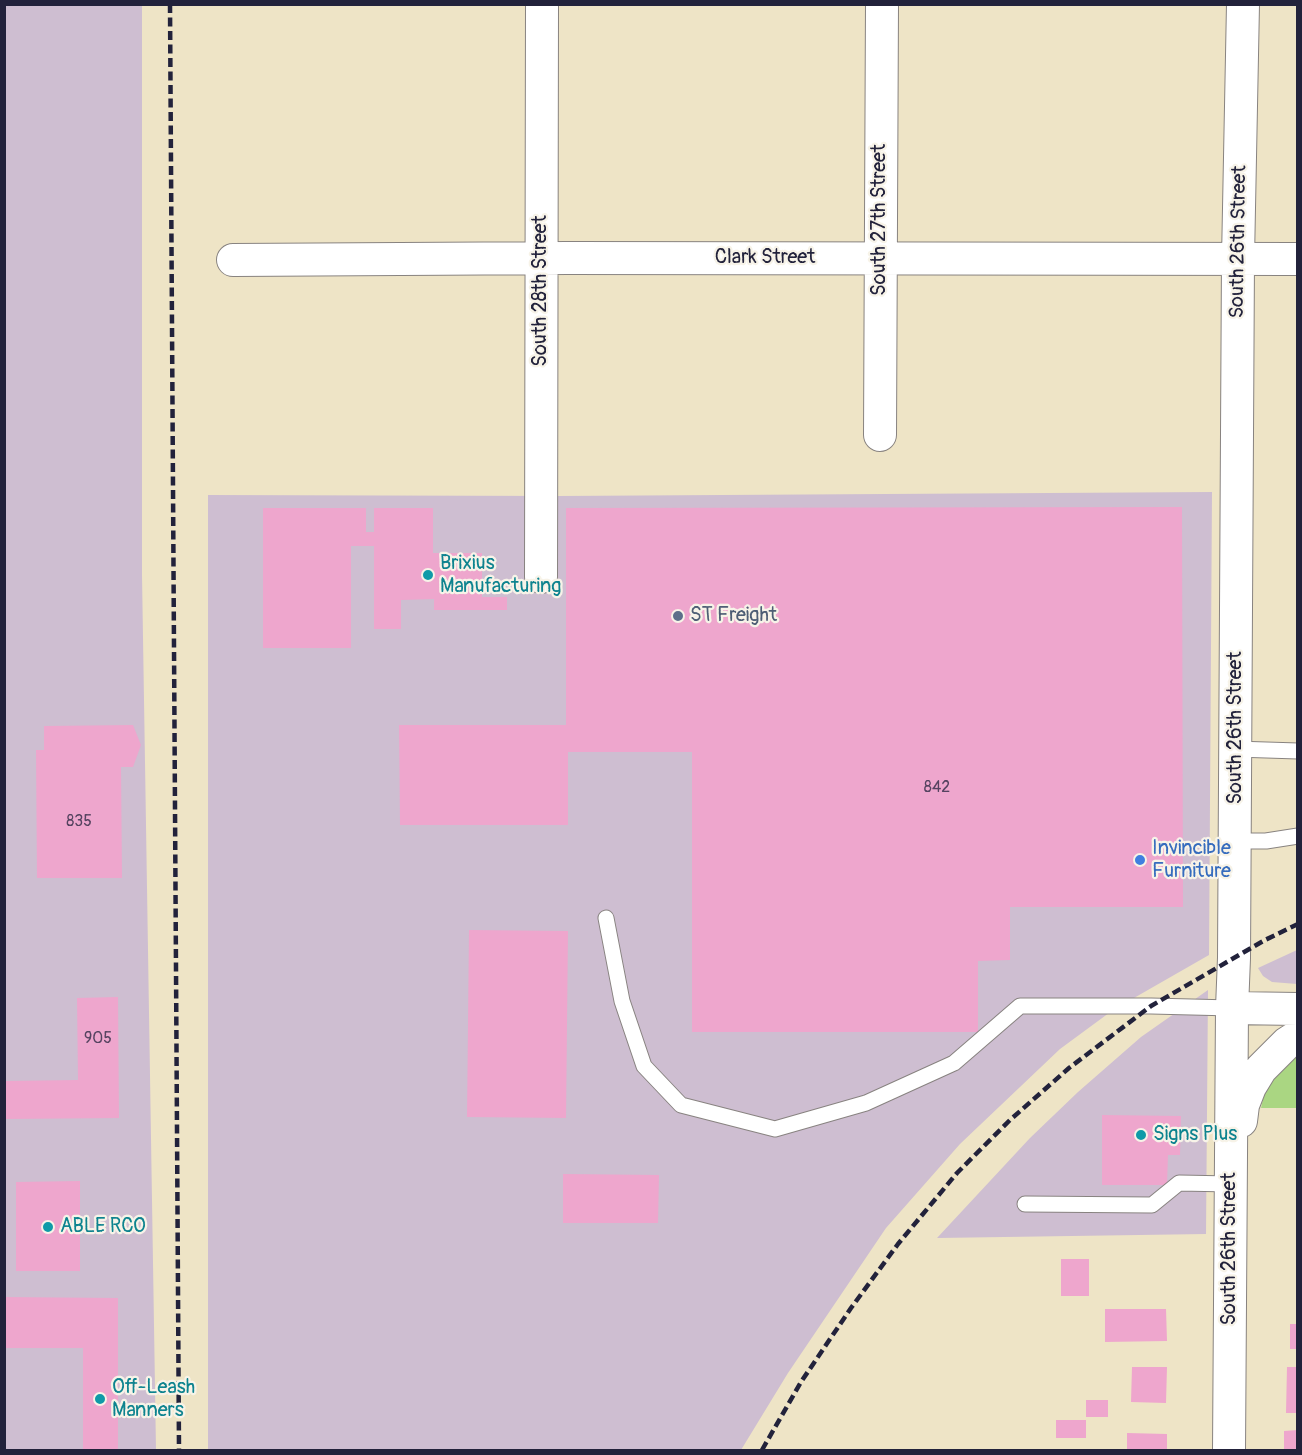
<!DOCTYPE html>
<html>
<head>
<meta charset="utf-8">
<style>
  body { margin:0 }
  #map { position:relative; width:1302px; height:1455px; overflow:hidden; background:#eee4c6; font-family:Pangolin,sans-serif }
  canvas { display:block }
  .frame { position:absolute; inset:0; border:6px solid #22223b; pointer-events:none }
</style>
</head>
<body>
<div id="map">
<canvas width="1302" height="1455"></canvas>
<div class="frame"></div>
</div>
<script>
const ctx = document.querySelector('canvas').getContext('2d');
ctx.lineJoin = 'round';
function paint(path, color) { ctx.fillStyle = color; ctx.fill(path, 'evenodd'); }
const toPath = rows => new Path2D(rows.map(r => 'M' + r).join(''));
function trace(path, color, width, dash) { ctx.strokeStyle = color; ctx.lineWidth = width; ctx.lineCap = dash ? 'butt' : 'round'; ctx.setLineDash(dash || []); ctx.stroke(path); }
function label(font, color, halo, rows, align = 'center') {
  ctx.font = font + ' Pangolin,sans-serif'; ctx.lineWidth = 4.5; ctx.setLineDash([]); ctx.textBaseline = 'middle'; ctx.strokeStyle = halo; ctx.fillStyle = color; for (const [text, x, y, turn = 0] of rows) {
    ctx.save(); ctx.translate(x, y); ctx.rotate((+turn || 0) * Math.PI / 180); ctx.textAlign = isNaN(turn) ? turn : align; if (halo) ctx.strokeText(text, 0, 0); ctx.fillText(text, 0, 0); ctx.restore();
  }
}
paint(toPath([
  [5,5,142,5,142,575,156,1450,5,1450],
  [1212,492,1209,955,1113,1010,1060,1049,960,1144,886,1228,788,1373,741,1450,208,1450,208,495,559,496],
  [1297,950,1297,984,1272,982,1263,976,1258,968],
  [1208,990,1206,1234,937,1238,1030,1138,1078,1092,1141,1037]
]), '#cebed1');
paint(toPath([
  [1297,1055,1297,1108,1261,1108,1265,1090,1274,1071]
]), '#aad682');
paint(toPath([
  [1182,507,1183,907,1010,907,1010,960,978,961,978,1032,692,1032,692,752,568,752,568,825,400,825,399,725,566,725,566,508],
  [263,508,366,508,366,532,374,532,374,508,433,508,433,553,482,553,482,597,507,597,507,610,434,610,434,599,401,600,401,629,374,629,374,546,351,546,351,648,263,648],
  [133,725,141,745,133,767,121,767,122,878,37,878,36,750,44,750,44,726],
  [469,930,568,931,566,1118,467,1117],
  [118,997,119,1118,4,1119,4,1081,78,1080,77,998],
  [1102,1115,1181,1116,1180,1155,1168,1155,1167,1185,1102,1185],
  [563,1174,659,1175,658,1223,563,1223],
  [80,1181,80,1271,16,1271,16,1182],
  [1061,1259,1089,1259,1089,1296,1061,1296],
  [4,1297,118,1298,118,1450,83,1450,83,1348,4,1348],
  [1105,1309,1166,1309,1167,1341,1105,1342],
  [1290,1324,1298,1324,1298,1349,1290,1349],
  [1132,1367,1167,1367,1166,1403,1131,1402],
  [1287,1367,1298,1367,1298,1413,1286,1413],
  [1086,1400,1108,1400,1108,1417,1086,1417],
  [1056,1420,1086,1420,1086,1438,1056,1438],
  [1298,1430,1298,1450,1284,1450,1284,1431],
  [1127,1433,1167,1434,1167,1450,1127,1450]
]), '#eea6cd');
const lane = toPath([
  [1235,749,1298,751],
  [1235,841,1266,841,1298,836],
  [606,918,622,1001,644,1066,681,1105,775,1129,866,1103,954,1063,1020,1006,1151,1006,1232,1008],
  [1025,1204,1152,1205,1179,1183,1231,1184]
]);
const street = toPath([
  [233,260,568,258,1298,259],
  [880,435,882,4],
  [541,577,542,4],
  [1232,1008,1298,1009],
  [1241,1121,1243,1105,1250,1087,1261,1069,1287,1043,1298,1036],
  [1229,1450,1232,1008,1234,958,1238,259,1243,4]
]);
trace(lane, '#888380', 17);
trace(street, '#888380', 34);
trace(lane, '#fff', 15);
trace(street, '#fff', 32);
trace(toPath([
  [170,4,179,1450],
  [762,1450,801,1382,851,1308,898,1244,957,1173,1010,1120,1069,1068,1151,1006,1265,940,1298,924]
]), '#22223b', 4.5, [9, 4.5]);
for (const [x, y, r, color] of [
  [428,575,6,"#0f9aa8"],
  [678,616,6,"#5c6f8a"],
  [1140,860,6,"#3f7fe0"],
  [1141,1135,6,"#0f9aa8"],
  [48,1227,6,"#0f9aa8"],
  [100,1399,6,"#0f9aa8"]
]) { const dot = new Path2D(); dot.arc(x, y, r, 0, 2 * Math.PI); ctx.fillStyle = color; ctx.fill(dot); trace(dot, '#f7f3e8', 2); }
label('16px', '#554360', null, [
  ["842",937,788],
  ["835",79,822],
  ["905",98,1039]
]);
label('20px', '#22223b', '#f7f3e8', [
  ["South 27th Street",880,220,-90],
  ["South 26th Street",1239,242,-89],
  ["Clark Street",765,258],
  ["South 28th Street",541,291,-90],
  ["South 26th Street",1236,728,-90],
  ["South 26th Street",1230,1249,-90]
]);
label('20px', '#0d838f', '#f7f3e8', [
  ["Brixius",440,564],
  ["Manufacturing",440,587],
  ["Signs Plus",1153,1135],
  ["ABLE RCO",60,1227],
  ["Off-Leash",112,1388],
  ["Manners",112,1411]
], 'left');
label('20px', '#4e5e75', '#f7f3e8', [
  ["ST Freight",690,616]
], 'left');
label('20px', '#366cbe', '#f7f3e8', [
  ["Invincible",1152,849],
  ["Furniture",1152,872]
], 'left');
</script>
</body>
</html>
